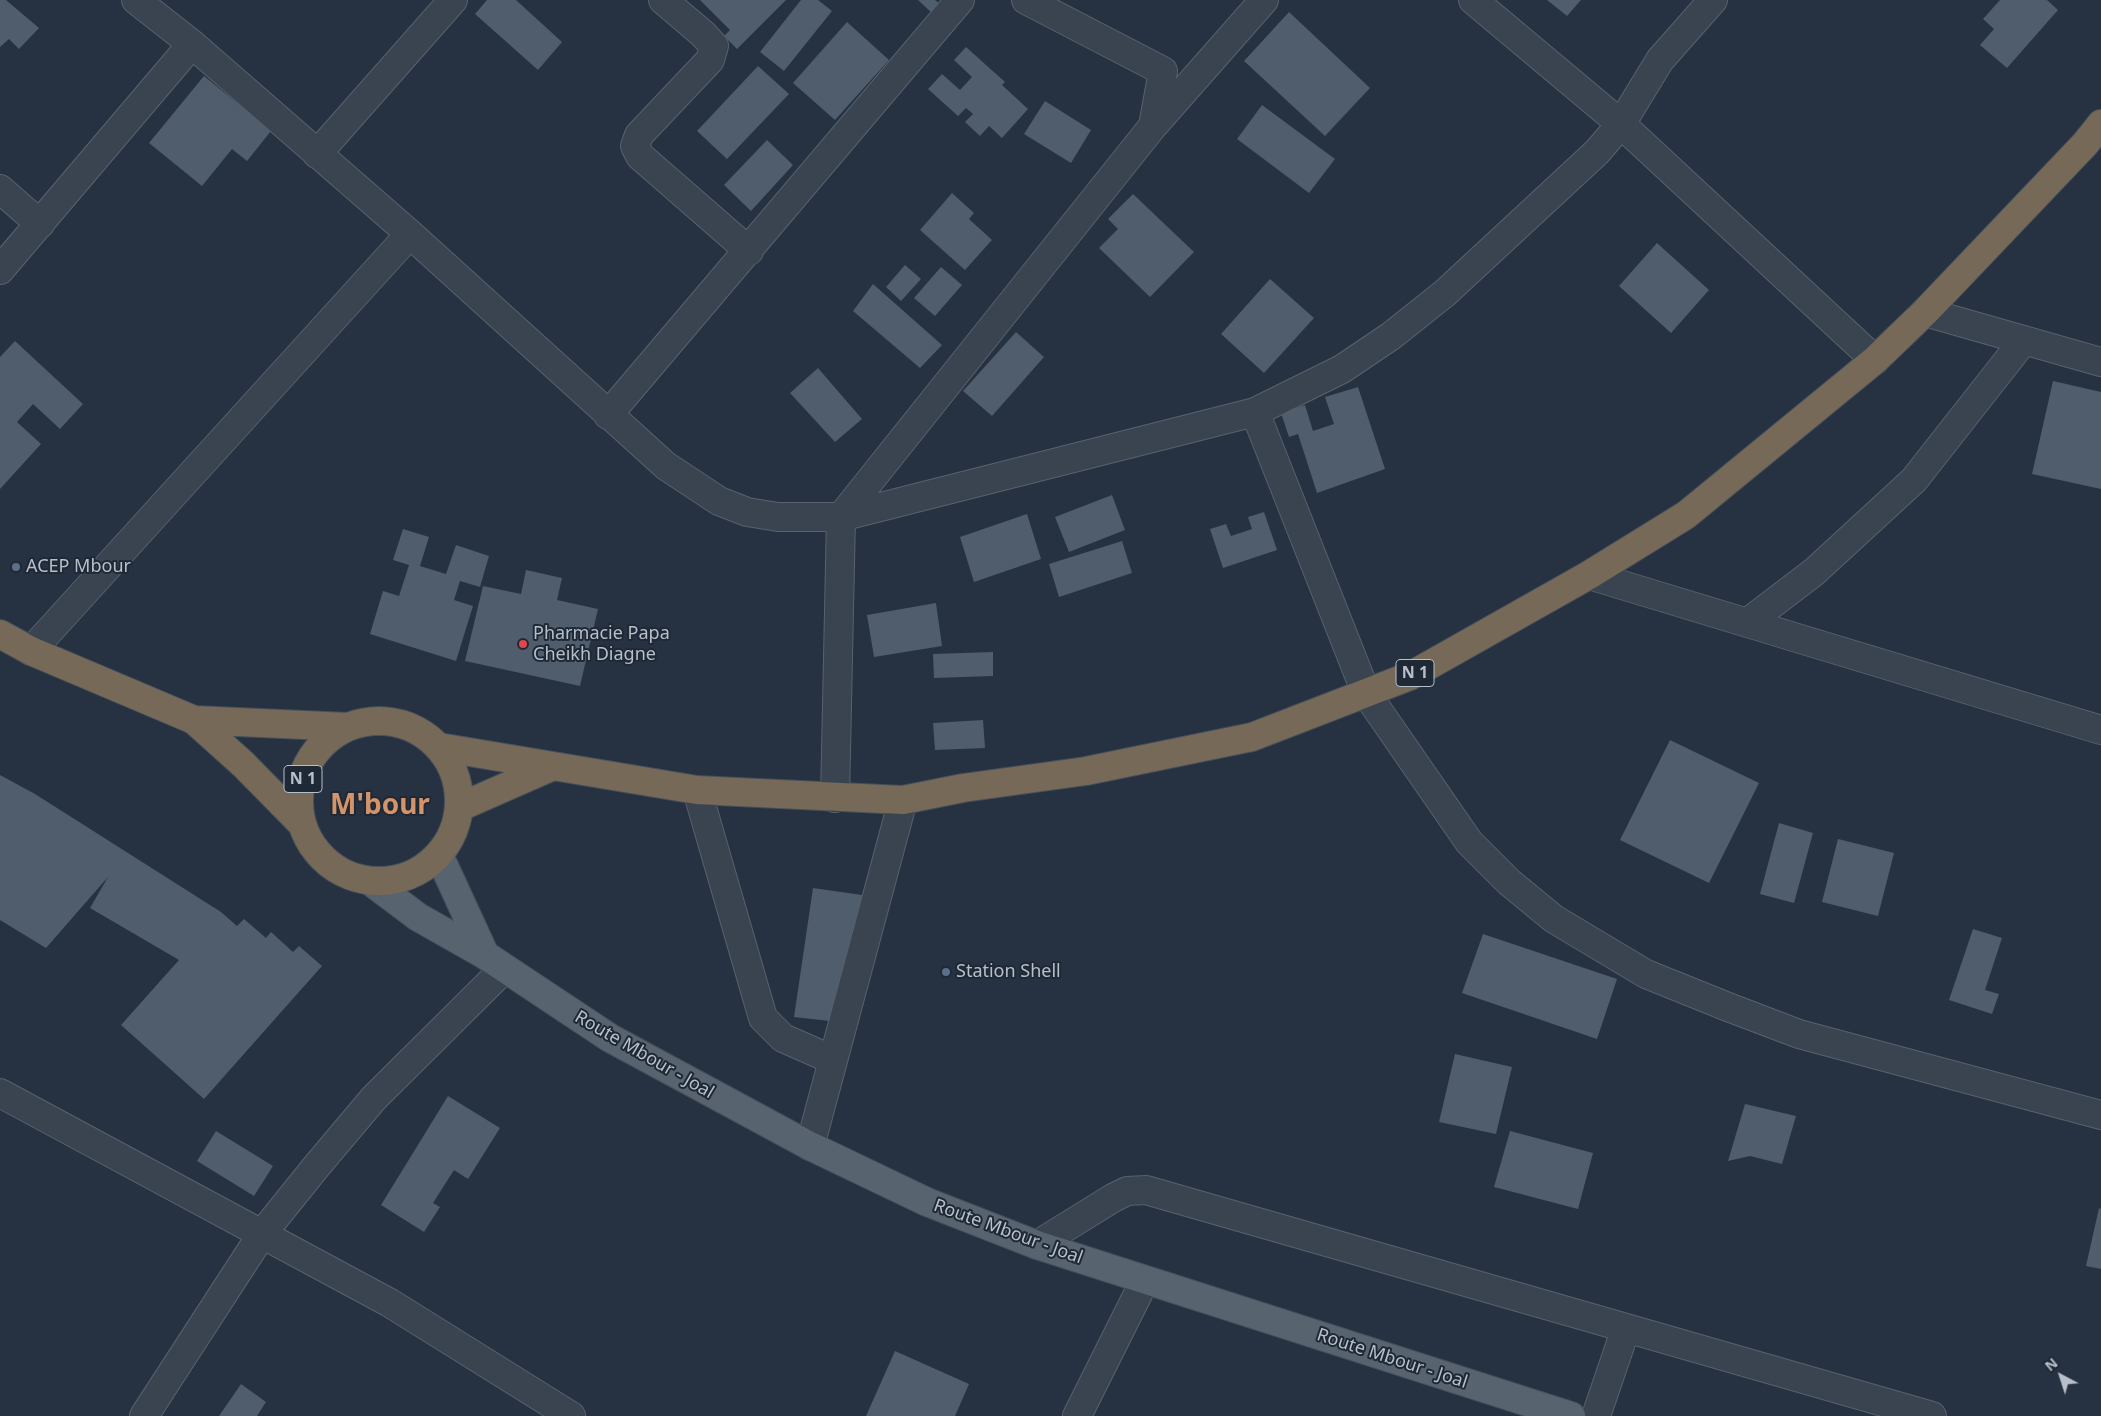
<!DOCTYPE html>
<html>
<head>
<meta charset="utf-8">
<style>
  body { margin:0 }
  #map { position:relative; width:2101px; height:1416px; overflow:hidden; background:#263241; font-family:"Noto Sans",sans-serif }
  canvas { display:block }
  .north { position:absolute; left:2036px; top:1351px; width:50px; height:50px; -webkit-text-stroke:4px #1f2936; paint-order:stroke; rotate:320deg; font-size:14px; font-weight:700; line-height:20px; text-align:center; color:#b7bfcb }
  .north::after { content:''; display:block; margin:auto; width:18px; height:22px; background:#b7bfcb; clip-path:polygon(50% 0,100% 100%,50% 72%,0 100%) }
</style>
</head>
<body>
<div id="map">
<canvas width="2101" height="1416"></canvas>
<div class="north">N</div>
</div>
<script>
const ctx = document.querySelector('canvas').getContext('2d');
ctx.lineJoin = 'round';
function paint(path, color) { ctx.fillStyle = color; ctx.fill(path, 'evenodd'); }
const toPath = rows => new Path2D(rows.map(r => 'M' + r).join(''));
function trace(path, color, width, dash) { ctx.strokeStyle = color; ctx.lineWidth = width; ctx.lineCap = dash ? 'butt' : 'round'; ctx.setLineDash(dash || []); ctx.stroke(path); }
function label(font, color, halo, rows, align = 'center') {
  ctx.font = font + ' "Noto Sans",sans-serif'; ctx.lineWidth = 4; ctx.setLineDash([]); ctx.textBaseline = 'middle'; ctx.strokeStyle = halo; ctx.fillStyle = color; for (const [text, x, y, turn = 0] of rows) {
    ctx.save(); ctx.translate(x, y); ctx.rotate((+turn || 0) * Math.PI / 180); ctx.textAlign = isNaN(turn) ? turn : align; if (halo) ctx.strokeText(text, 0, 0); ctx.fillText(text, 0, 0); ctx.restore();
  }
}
paint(toPath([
  [0,0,6,0,39,28,19,49,9,39,0,47],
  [487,0,516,0,562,42,538,70,475,14],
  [700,0,786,0,737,49,724,36,730,30],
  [801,0,818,0,832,11,784,71,760,52],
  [918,0,935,0,940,4,932,13],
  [1547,0,1581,0,1567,16],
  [2000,0,2047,0,2058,10,2007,68,1980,45,1994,29,1983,19],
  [1289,12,1370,88,1325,136,1244,61],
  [847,22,889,60,835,120,793,83],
  [966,47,1005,82,1002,85,1028,109,1002,138,989,126,980,136,965,122,973,114,966,108,958,116,928,89,942,74,960,90,972,77,954,60],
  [758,66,789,94,727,159,697,131],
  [204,76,271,131,247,161,232,149,202,186,149,143],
  [1045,101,1091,130,1071,163,1024,134],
  [1262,105,1335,159,1309,193,1237,139],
  [767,140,793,165,751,211,724,185],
  [952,193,974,213,969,219,992,240,965,270,920,230],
  [1133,194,1194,252,1150,297,1099,248,1118,229,1108,219],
  [1657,243,1709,290,1671,333,1619,286],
  [905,265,921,279,901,301,886,287],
  [941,267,962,285,935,316,914,298],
  [1270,279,1314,318,1264,373,1221,334],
  [873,284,942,345,920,368,853,311],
  [1016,332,1044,357,992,416,963,391],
  [15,341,83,404,60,429,33,404,17,422,41,444,0,489,0,357],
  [818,368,862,419,835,442,790,393],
  [2053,381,2101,392,2101,489,2032,474],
  [1358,387,1385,469,1317,493,1298,434,1289,437,1281,413,1305,405,1313,431,1334,424,1325,397],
  [1112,495,1125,530,1069,552,1055,517],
  [1264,512,1277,550,1223,568,1210,529,1226,524,1231,536,1252,529,1248,517],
  [1027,514,1041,559,974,582,960,537],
  [403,529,429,537,420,566,446,574,456,545,489,556,480,587,460,581,454,600,473,606,456,661,370,634,383,591,399,596,409,565,393,560],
  [1122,541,1132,573,1059,597,1049,564],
  [526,570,562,578,557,600,598,609,580,686,465,661,483,586,521,594],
  [936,603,942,646,874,657,867,615],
  [993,652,993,676,934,678,933,654],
  [983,720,985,748,935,750,933,723],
  [1670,740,1759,783,1709,883,1620,840],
  [0,775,35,794,221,912,237,926,244,919,266,938,271,932,293,952,299,946,322,966,204,1099,121,1025,179,960,90,908,108,877,46,948,0,920],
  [1779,823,1813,833,1794,903,1760,894],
  [1838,839,1894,853,1878,916,1822,902],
  [813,888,862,895,839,1022,794,1017],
  [1973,929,2002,938,1985,990,1999,994,1992,1014,1949,1000],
  [1483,934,1617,979,1597,1039,1462,993],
  [1455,1054,1512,1067,1496,1134,1439,1122],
  [448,1096,500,1128,468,1179,454,1170,433,1203,440,1207,424,1232,381,1205],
  [1745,1104,1796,1116,1782,1164,1750,1156,1728,1161],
  [216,1131,273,1166,254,1196,197,1161],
  [1510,1131,1593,1153,1578,1209,1494,1187],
  [2099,1208,2101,1209,2101,1269,2086,1266],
  [895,1351,969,1384,955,1416,866,1416],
  [241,1384,266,1402,257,1416,219,1416]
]), '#4f5d6c');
const minor = toPath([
  [136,0,192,44,410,234,666,466,719,501,747,512,778,517,841,517,1255,412,1342,369,1391,336,1445,293,1597,152,1621,124,1660,60,1713,0],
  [663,0,703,34,714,46,710,60,639,135,635,146,640,156,749,251],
  [1026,0,1163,71,1153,126],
  [1473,0,1621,124,1875,360],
  [317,154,453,0],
  [0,189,40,224],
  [0,270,192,44],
  [1925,312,2101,362],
  [1255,412,1366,693,1469,842,1509,882,1554,919,1646,974,1728,1007,1799,1034,2101,1115],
  [608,415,960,0],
  [1589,575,2101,730],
  [1747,623,1814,572,1914,480,2024,340],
  [31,651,410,234],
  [697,790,763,1018,783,1038,833,1060],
  [835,798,841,517,1153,126,1264,0],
  [0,1093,390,1303,571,1416],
  [810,1146,903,800],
  [1037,1245,1113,1198,1127,1191,1146,1190,1932,1416],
  [144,1416,262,1234,315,1168,374,1098,504,969],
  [1077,1416,1145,1280],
  [1596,1416,1626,1328]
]);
const major = toPath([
  [439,855,485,955],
  [370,881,418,917,485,955,610,1038,810,1146,927,1202,1037,1245,1571,1416]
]);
const highway = toPath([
  [0,634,31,651,194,720,243,764,302,824],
  [194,720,348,727],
  '299 801a80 80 0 1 1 160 0a80 80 0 1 1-160 0Z',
  [439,747,697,790,903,800,963,788,1086,771,1252,737,1410,676,1589,575,1686,515,1875,360,1925,312,2085,144,2101,124],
  [460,807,551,767]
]);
trace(minor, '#58626e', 30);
trace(major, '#444d5a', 30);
trace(highway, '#454f5b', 30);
trace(minor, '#3a4450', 28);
trace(major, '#586370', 28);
trace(highway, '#766958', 28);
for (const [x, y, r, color] of [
  [16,567,5,"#5c6f8a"],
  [523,644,5,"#e0444e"],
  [946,972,5,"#5c6f8a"]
]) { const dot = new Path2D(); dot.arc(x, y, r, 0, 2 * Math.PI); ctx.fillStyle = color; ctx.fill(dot); trace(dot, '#1f2936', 2); }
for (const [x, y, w] of [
  [1415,673,38],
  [303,779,38]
]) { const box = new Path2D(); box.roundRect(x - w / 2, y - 13.5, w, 27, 4); ctx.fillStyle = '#1f2936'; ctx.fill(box); trace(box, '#b7bfcb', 1); }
label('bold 16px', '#b7bfcb', null, [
  ["N 1",1415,673],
  ["N 1",303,779]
]);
label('18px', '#b7bfcb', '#1f2936', [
  ["ACEP Mbour",26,567],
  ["Pharmacie Papa",533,634],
  ["Cheikh Diagne",533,655],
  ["Station Shell",956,972]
], 'left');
label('18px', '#b7bfcb', '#1f2936', [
  ["Route Mbour - Joal",644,1055,30],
  ["Route Mbour - Joal",1008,1232,20],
  ["Route Mbour - Joal",1392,1359,18]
]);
label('bold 28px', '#d49368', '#1f2936', [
  ["M'bour",380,806]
]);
</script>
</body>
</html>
